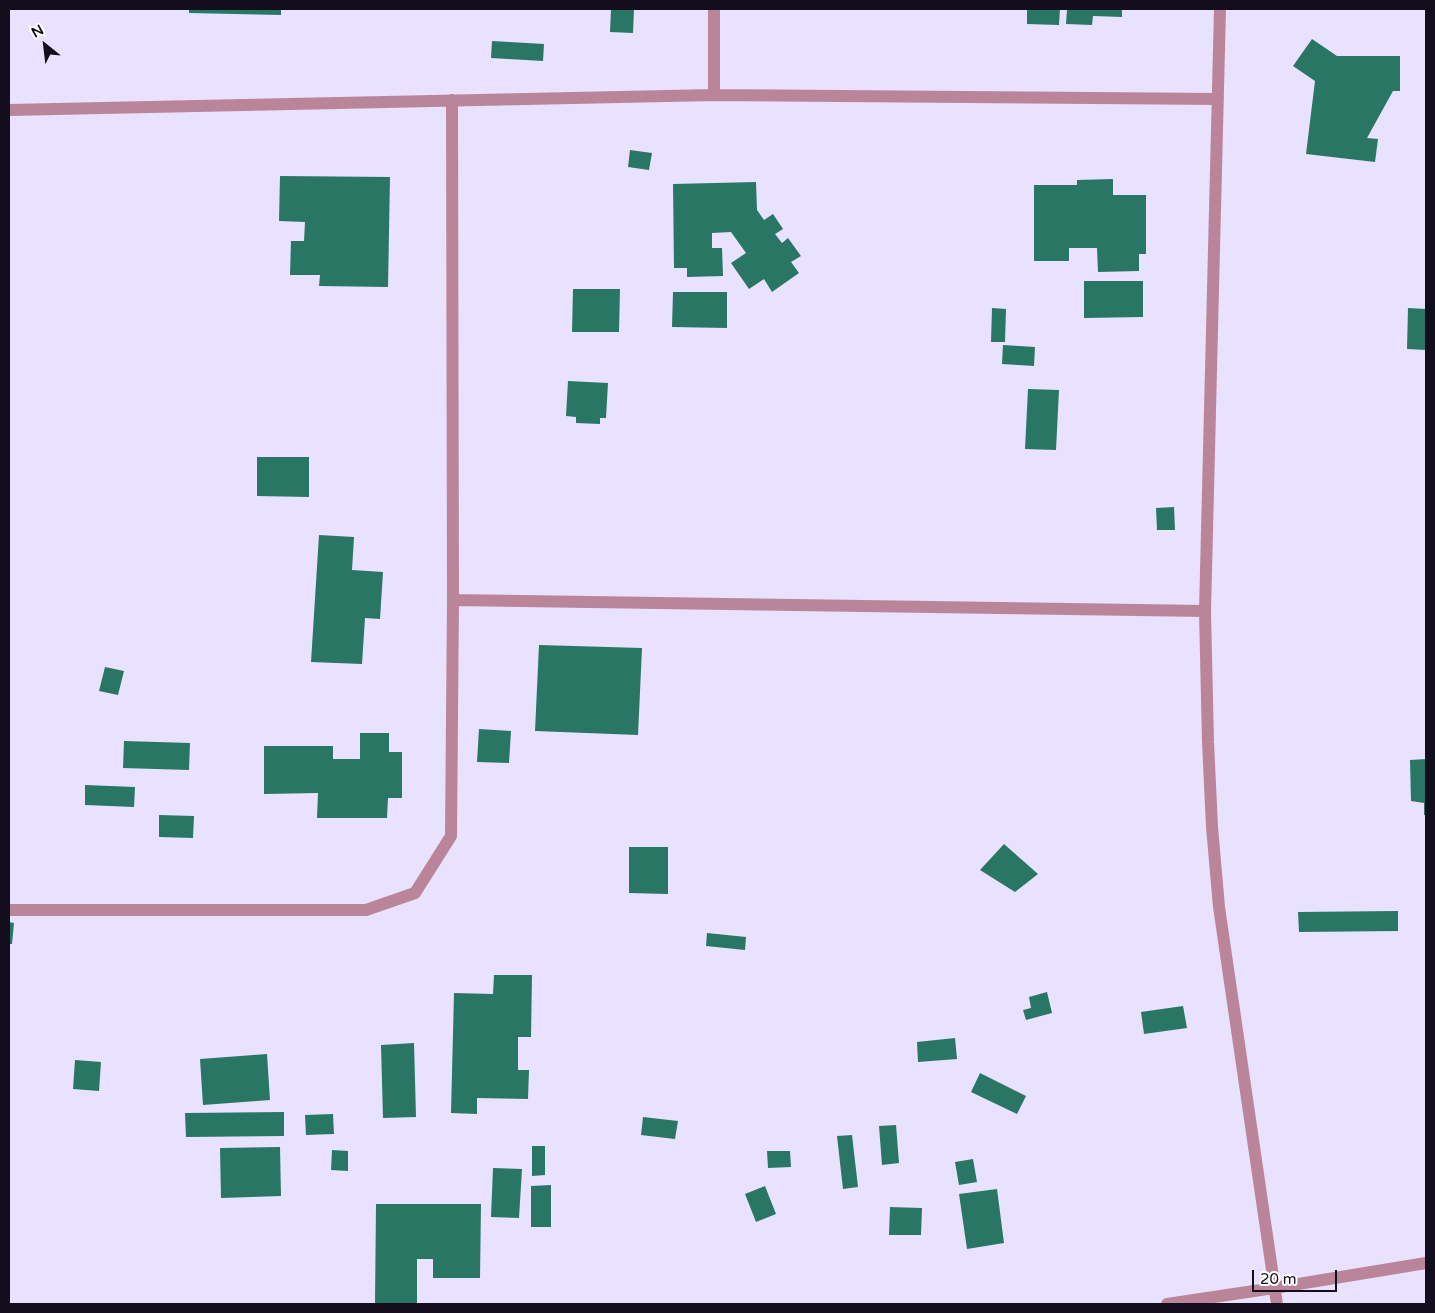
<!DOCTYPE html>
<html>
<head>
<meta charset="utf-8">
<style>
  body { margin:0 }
  #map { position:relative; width:1435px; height:1313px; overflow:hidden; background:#e8e2fe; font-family:"Varela Round",sans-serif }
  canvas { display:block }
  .frame { position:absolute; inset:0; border:10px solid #120e1d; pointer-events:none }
  .north { position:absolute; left:20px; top:20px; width:50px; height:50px; -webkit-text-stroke:4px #fff; paint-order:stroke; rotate:331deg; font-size:14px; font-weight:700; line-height:20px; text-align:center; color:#120e1d }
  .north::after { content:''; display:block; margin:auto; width:18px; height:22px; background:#120e1d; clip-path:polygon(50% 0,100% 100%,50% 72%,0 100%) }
  .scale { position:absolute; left:1252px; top:1270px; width:85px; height:22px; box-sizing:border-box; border:2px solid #120e1d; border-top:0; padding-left:6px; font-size:15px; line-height:18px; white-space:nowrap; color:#120e1d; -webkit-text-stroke:4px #fff; paint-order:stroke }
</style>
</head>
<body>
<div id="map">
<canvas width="1435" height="1313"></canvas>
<div class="frame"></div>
<div class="north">N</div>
<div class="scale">20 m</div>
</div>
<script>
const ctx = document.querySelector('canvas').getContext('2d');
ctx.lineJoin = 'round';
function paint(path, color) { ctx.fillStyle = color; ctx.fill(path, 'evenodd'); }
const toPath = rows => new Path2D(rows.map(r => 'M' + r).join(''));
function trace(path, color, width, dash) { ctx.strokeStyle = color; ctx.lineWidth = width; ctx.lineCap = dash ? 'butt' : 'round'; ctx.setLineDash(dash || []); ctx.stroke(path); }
paint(toPath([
  [189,9,281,9,281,15,189,13],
  [611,9,634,9,633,33,610,32],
  [1027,9,1060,9,1059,25,1027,24],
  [1067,9,1122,9,1122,17,1093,16,1092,25,1066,24],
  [1312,39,1337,56,1400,56,1400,91,1393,91,1367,138,1378,139,1375,162,1306,154,1315,81,1293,66],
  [492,41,544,44,543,61,491,58],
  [630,150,652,153,649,170,628,167],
  [280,176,390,177,388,287,319,286,320,275,290,275,291,241,304,241,305,222,279,221],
  [1113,179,1113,195,1146,195,1146,254,1139,254,1139,271,1098,272,1097,248,1069,248,1069,261,1034,261,1034,185,1077,185,1077,180],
  [756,182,757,210,764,220,773,214,783,229,775,234,782,243,788,238,801,256,791,262,799,273,772,292,764,279,749,289,731,263,746,253,731,232,712,233,712,248,722,248,723,276,687,277,687,268,674,268,673,184],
  [1084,281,1143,281,1143,317,1084,318],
  [573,289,620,289,619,332,572,332],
  [673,292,727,292,727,328,672,327],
  [992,308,1006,309,1005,342,991,342],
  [1408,308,1426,309,1426,350,1407,349],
  [1003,345,1035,347,1034,366,1002,364],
  [568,381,608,383,606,418,600,418,600,424,576,423,576,417,566,416],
  [1028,389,1059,390,1056,450,1025,449],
  [257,457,309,457,309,497,257,496],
  [1174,507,1175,530,1157,530,1156,508],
  [319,535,354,537,352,570,383,572,380,619,365,618,362,664,311,662],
  [539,645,642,648,638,735,535,731],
  [105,667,124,671,118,695,99,691],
  [479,729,511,731,509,763,477,762],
  [360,733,389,733,389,752,402,752,402,798,388,798,387,818,317,818,318,793,264,794,264,746,333,746,333,759,360,759],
  [124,741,190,743,189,770,123,768],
  [1426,759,1426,815,1424,815,1424,803,1411,801,1410,760],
  [85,785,135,787,134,807,85,805],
  [159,815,194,816,193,838,159,837],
  [1004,844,1038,874,1015,892,980,870],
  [629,847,668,847,668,894,629,893],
  [1398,911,1398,931,1299,932,1298,912],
  [9,922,14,923,12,944,9,944],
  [707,933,746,937,745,950,706,946],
  [494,975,532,975,531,1037,518,1037,518,1070,529,1070,528,1099,477,1098,477,1114,451,1113,454,993,493,994],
  [1047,992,1052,1013,1026,1020,1023,1010,1031,1008,1029,997],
  [1183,1006,1187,1028,1144,1034,1141,1012],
  [955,1038,957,1059,918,1062,917,1042],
  [414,1043,416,1117,383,1118,381,1045],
  [267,1054,270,1100,203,1105,200,1059],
  [75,1060,101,1062,99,1091,73,1089],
  [980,1073,1026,1096,1017,1114,971,1092],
  [284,1112,284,1136,186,1137,185,1113],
  [333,1114,334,1134,306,1135,305,1115],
  [643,1117,678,1121,675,1139,641,1135],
  [896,1125,899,1163,882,1165,879,1126],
  [852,1135,858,1187,843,1189,837,1136],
  [532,1146,545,1146,545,1175,532,1176],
  [280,1147,281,1196,221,1198,220,1148],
  [332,1150,348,1151,348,1171,331,1170],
  [767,1151,790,1151,791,1167,768,1168],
  [973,1159,977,1182,959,1185,955,1162],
  [493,1168,522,1169,519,1218,491,1217],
  [551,1185,551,1227,531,1227,531,1186],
  [765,1186,776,1214,756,1222,745,1194],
  [997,1189,1004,1243,967,1249,959,1194],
  [376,1204,481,1204,480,1278,433,1278,433,1259,417,1259,417,1304,375,1304],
  [890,1207,922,1208,921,1235,889,1235]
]), '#297664');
trace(toPath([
  [714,9,714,95,1218,99],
  [1220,9,1205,611,1208,742,1212,827,1219,907,1277,1304],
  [9,110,714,95],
  [453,600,1205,611],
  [9,910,366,910,415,893,451,836,453,600,452,100],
  [1167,1304,1274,1288,1426,1263]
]), '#bb8599', 12);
</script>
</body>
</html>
